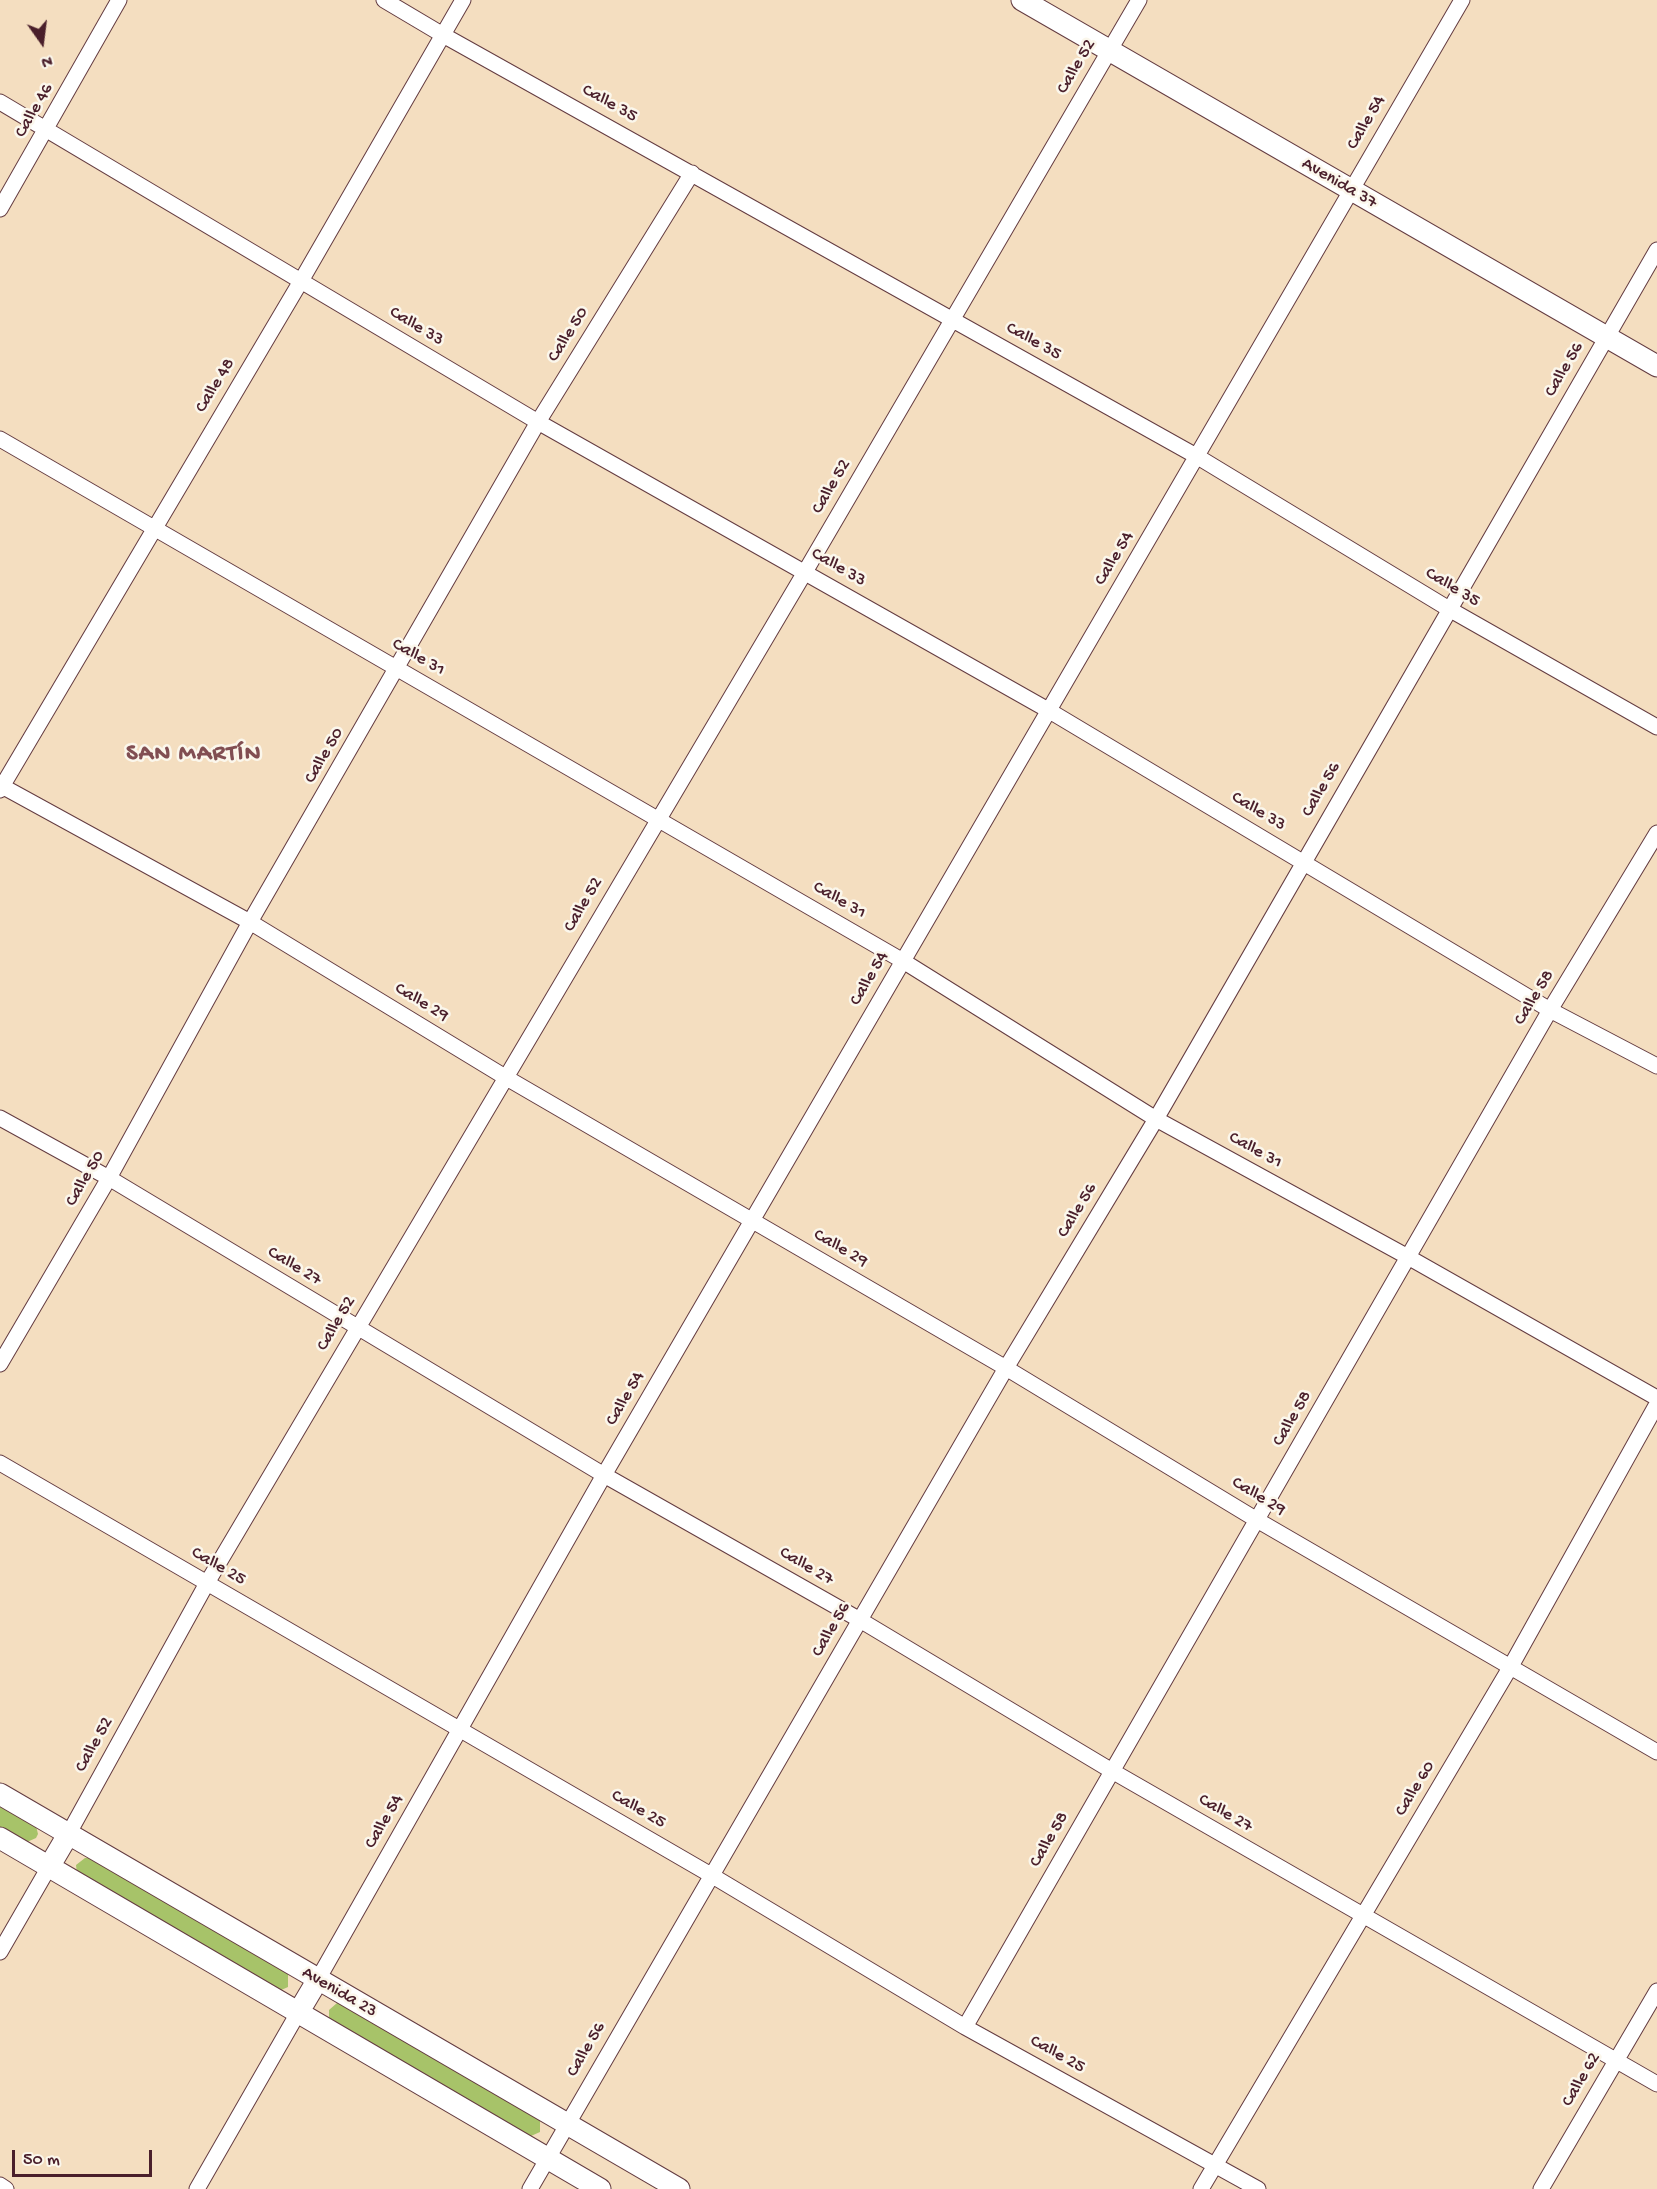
<!DOCTYPE html>
<html>
<head>
<meta charset="utf-8">
<style>
  body { margin:0 }
  #map { position:relative; width:1657px; height:2189px; overflow:hidden; background:#f4dec0; font-family:"Gochi Hand",sans-serif }
  canvas { display:block }
  .north { position:absolute; left:12px; top:12px; width:60px; height:60px; -webkit-text-stroke:4px #fbf7ec; paint-order:stroke; rotate:166deg; font-size:16px; font-weight:700; line-height:24px; text-align:center; color:#4a1f2b }
  .north::after { content:''; display:block; margin:auto; width:21px; height:27px; background:#4a1f2b; clip-path:polygon(50% 0,100% 100%,50% 72%,0 100%) }
  .scale { position:absolute; left:12px; top:2150px; width:140px; height:27px; box-sizing:border-box; border:3px solid #4a1f2b; border-top:0; padding-left:8px; font-size:18px; line-height:21px; white-space:nowrap; color:#4a1f2b; -webkit-text-stroke:4px #fbf7ec; paint-order:stroke }
</style>
</head>
<body>
<div id="map">
<canvas width="1657" height="2189"></canvas>
<div class="north">N</div>
<div class="scale">50 m</div>
</div>
<script>
const ctx = document.querySelector('canvas').getContext('2d');
ctx.lineJoin = 'round';
function paint(path, color) { ctx.fillStyle = color; ctx.fill(path, 'evenodd'); }
const toPath = rows => new Path2D(rows.map(r => 'M' + r).join(''));
function trace(path, color, width, dash) { ctx.strokeStyle = color; ctx.lineWidth = width; ctx.lineCap = dash ? 'butt' : 'round'; ctx.setLineDash(dash || []); ctx.stroke(path); }
function label(font, color, halo, rows, align = 'center') {
  ctx.font = font + ' "Gochi Hand",sans-serif'; ctx.lineWidth = 5; ctx.setLineDash([]); ctx.textBaseline = 'middle'; ctx.strokeStyle = halo; ctx.fillStyle = color; for (const [text, x, y, turn = 0] of rows) {
    ctx.save(); ctx.translate(x, y); ctx.rotate((+turn || 0) * Math.PI / 180); ctx.textAlign = isNaN(turn) ? turn : align; if (halo) ctx.strokeText(text, 0, 0); ctx.fillText(text, 0, 0); ctx.restore();
  }
}
paint(toPath([
  [0,1804,36,1826,38,1834,36,1838,27,1842,0,1828],
  [85,1858,92,1858,288,1974,288,1987,279,1991,77,1874,76,1865],
  [337,2003,345,2003,540,2119,540,2132,531,2136,525,2134,329,2020,329,2010]
]), '#a7c369');
const street = toPath([
  [384,0,443,35,1198,457,1449,609,1657,727],
  [0,102,538,422,1048,710,1550,1010,1657,1066],
  [0,209,119,0],
  [0,439,903,961,1156,1119,1408,1257,1657,1398],
  [0,785,250,922,505,1077,1006,1368,1257,1520,1657,1752],
  [0,790,301,281,463,0],
  [0,1118,109,1178,604,1475,860,1620,1112,1771,1657,2084],
  [0,1364,109,1178,250,922,538,422,692,173],
  [0,1463,711,1875,965,2027,1258,2189],
  [69,1833,207,1583,805,572,1139,0],
  [0,1952,49,1867],
  [317,1981,604,1475,1462,0],
  [965,2027,1550,1010,1657,833],
  [0,2185,6,2189],
  [197,2189,298,2013],
  [530,2189,1006,1368,1156,1119,1657,250],
  [1201,2189,1511,1666,1657,1404],
  [1541,2189,1657,1991]
]);
const secondary = toPath([
  [1022,0,1657,366],
  [0,1794,679,2189],
  [0,1838,600,2189],
  [49,1867,69,1833],
  [298,2013,317,1981]
]);
trace(street, '#643c41', 17);
trace(secondary, '#643c41', 23);
trace(street, '#fff', 15);
trace(secondary, '#fff', 21);
label('18px', '#4a1f2b', '#fbf7ec', [
  ["Calle 52",1077,67,-60],
  ["Calle 35",609,104,29],
  ["Calle 46",35,111,-60],
  ["Calle 54",1367,123,-60],
  ["Avenida 37",1339,184,30],
  ["Calle 33",416,327,31],
  ["Calle 50",569,335,-58],
  ["Calle 35",1033,342,29],
  ["Calle 56",1565,370,-60],
  ["Calle 48",216,386,-59],
  ["Calle 52",832,487,-60],
  ["Calle 54",1115,559,-59],
  ["Calle 33",838,568,30],
  ["Calle 35",1452,588,31],
  ["Calle 31",418,658,30],
  ["Calle 50",325,756,-60],
  ["Calle 56",1322,790,-60],
  ["Calle 33",1258,812,31],
  ["Calle 31",839,901,30],
  ["Calle 52",584,905,-60],
  ["Calle 54",870,979,-60],
  ["Calle 58",1535,998,-59],
  ["Calle 29",421,1003,31],
  ["Calle 31",1255,1151,29],
  ["Calle 50",86,1179,-60],
  ["Calle 56",1078,1211,-59],
  ["Calle 29",840,1249,30],
  ["Calle 27",294,1267,31],
  ["Calle 52",337,1324,-60],
  ["Calle 54",626,1399,-60],
  ["Calle 58",1293,1419,-60],
  ["Calle 29",1258,1497,31],
  ["Calle 25",218,1567,30],
  ["Calle 27",806,1567,30],
  ["Calle 56",832,1630,-60],
  ["Calle 52",95,1745,-61],
  ["Calle 60",1416,1789,-59],
  ["Calle 25",638,1810,30],
  ["Calle 27",1225,1814,30],
  ["Calle 54",385,1822,-60],
  ["Calle 58",1050,1840,-60],
  ["Avenida 23",339,1993,30],
  ["Calle 56",587,2050,-60],
  ["Calle 25",1057,2055,29],
  ["Calle 62",1582,2080,-60]
]);
ctx.letterSpacing = '1.5px';
label('bold 24px', '#814e52', '#fbf7ec', [
  ["SAN MARTÍN",194,755]
]);
ctx.letterSpacing = '0px';
</script>
</body>
</html>
